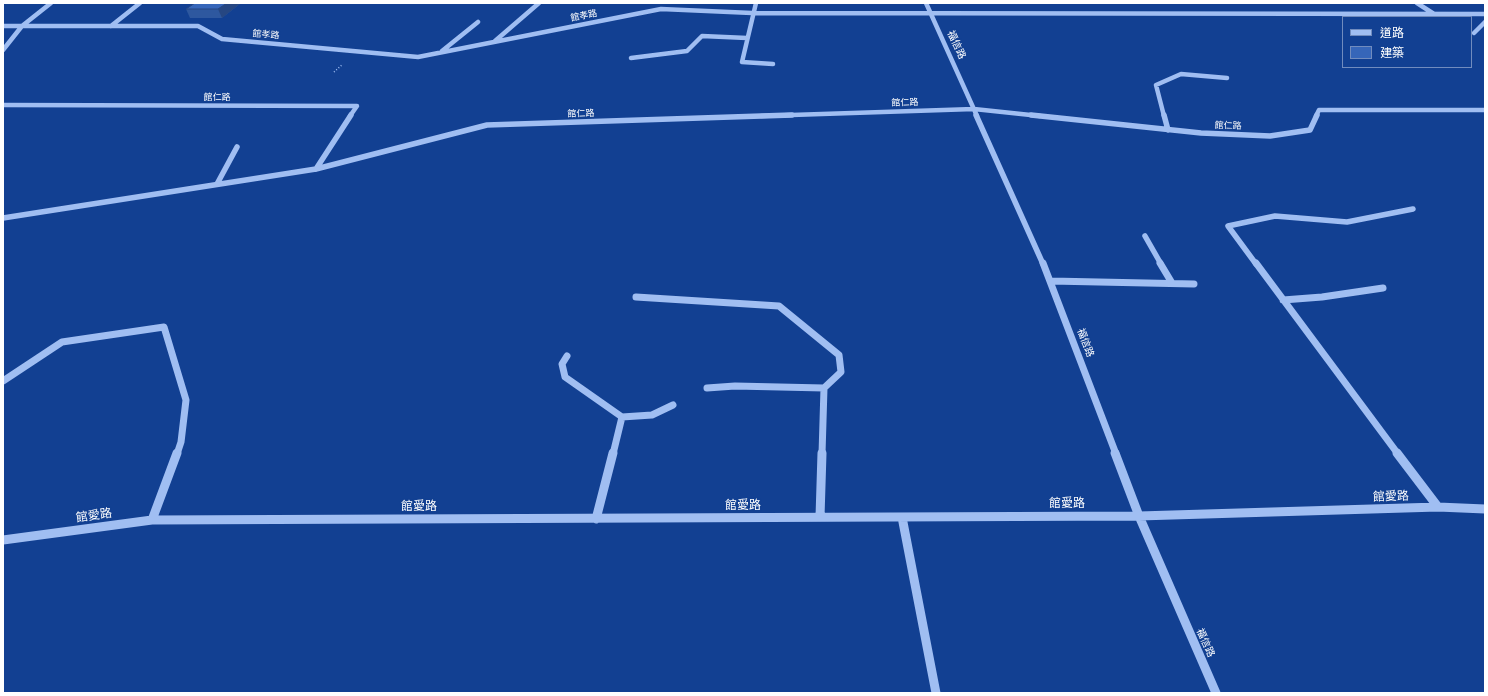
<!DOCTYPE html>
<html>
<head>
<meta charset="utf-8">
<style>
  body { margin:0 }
  #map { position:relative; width:1488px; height:696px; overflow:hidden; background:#124092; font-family:Signika,"Noto Sans TC",sans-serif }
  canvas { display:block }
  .frame { position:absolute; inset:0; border:4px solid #fff; pointer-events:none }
  .legend { position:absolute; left:1342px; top:16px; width:130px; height:52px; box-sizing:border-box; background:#124092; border:1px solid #718cbe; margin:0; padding:5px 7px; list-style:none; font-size:12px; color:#fff }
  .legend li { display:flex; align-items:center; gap:8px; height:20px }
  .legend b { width:20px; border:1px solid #718cbe }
</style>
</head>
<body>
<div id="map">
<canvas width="1488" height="696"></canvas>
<div class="frame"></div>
<ul class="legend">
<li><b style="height:5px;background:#a0bef2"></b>道路</li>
<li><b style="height:11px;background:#3666b9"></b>建築</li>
</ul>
</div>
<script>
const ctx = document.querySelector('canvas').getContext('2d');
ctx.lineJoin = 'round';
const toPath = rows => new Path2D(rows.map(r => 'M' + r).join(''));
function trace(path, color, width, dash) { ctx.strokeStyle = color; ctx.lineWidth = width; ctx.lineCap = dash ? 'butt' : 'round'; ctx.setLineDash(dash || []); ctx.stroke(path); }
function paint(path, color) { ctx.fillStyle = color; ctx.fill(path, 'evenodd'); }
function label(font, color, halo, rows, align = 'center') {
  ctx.font = font + ' Signika,"Noto Sans TC",sans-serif'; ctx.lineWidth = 3; ctx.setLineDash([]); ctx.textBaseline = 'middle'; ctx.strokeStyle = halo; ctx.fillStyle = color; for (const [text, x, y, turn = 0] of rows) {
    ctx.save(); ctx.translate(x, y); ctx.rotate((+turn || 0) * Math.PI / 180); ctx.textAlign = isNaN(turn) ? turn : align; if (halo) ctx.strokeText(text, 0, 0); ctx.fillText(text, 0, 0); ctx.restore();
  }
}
trace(toPath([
  [334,72,343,64]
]), '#a0bef2', 1.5, [1, 2]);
trace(toPath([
  [756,3,742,62,773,64],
  [926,3,977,116],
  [1417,3,1434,14],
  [3,26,198,26,222,39,418,57,661,9,752,13,1485,14],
  [111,26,140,3],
  [1474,33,1485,22],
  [495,41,539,3],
  [3,50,22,26,51,3],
  [442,51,478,22],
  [631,58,687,51,702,36,747,38],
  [3,105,357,106,350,116],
  [761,116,974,109,1040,116],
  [1164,116,1156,85,1181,74,1227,78],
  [1316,116,1319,110,1485,110]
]), '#a0bef2', 4.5);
trace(toPath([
  [976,115,1043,264],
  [1031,115,1201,133,1270,136,1310,130,1317,115],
  [1164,115,1168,130],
  [316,169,351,115],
  [217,184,237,147],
  [3,218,316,169,487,125,792,115],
  [1145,236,1161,264],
  [1256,264,1228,226,1275,216,1347,222,1413,209]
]), '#a0bef2', 5.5);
trace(toPath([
  [1043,263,1116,454],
  [1160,263,1172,283],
  [1256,263,1398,454],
  [1051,281,1194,284],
  [636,297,779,306,839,355,841,372,824,388,822,454],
  [1283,300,1322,297,1383,288],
  [567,356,562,364,565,377,622,417,613,454],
  [3,381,62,342,164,327,186,400,181,442,177,454],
  [707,388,735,386,824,388],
  [622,417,652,415,673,405]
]), '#a0bef2', 7);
trace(toPath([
  [1115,453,1139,516,1216,693],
  [1397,453,1438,507],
  [820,517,822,453],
  [902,517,936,693],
  [596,519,613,453],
  [152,520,177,453],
  [3,540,152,520,1139,516,1438,507,1485,509]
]), '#a0bef2', 9);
paint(toPath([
  [195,3,241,3,222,18,190,18,186,9]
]), '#2e589f');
paint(toPath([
  [227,3,241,3,222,18,218,9]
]), '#264782');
const building = toPath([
  [195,3,227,3,218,9,186,9,195,3]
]);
paint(building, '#3666b9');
trace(building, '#264782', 1);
label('9px', '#fff', '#124092', [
  ["館孝路",584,16,-11],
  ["館孝路",266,35,5],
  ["館仁路",217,98],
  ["館仁路",905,103,-2],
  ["館仁路",581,114,-2],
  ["館仁路",1228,126,2]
]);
label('10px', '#fff', '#124092', [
  ["福信路",956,45,65],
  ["福信路",1085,343,69],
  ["福信路",1205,643,66]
]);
label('12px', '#fff', '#124092', [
  ["館愛路",1391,497,-2],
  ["館愛路",1067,504],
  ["館愛路",743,506],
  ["館愛路",419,507],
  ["館愛路",94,516,-8]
]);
</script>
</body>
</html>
